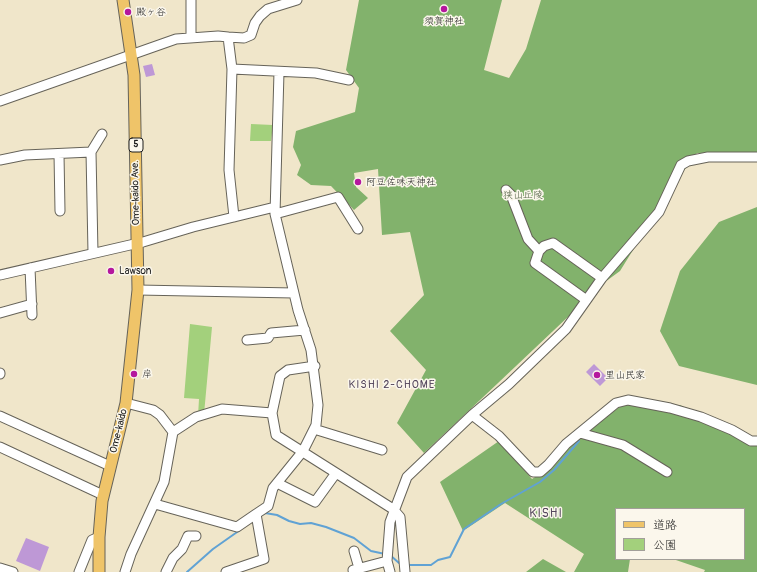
<!DOCTYPE html>
<html>
<head>
<meta charset="utf-8">
<style>
  body { margin:0 }
  #map { position:relative; width:757px; height:572px; overflow:hidden; background:#f0e6ca; font-family:Pangolin,"Klee One",sans-serif }
  canvas { display:block }
  .legend { position:absolute; left:615px; top:508px; width:130px; height:52px; box-sizing:border-box; background:#fbf7ec; border:1px solid #a29f99; margin:0; padding:5px 7px; list-style:none; font-size:12px; color:#1c1c1c }
  .legend li { display:flex; align-items:center; gap:8px; height:20px }
  .legend b { width:20px; border:1px solid #a29f99 }
</style>
</head>
<body>
<div id="map">
<canvas width="757" height="572"></canvas>
<ul class="legend">
<li><b style="height:5px;background:#efc469"></b>道路</li>
<li><b style="height:11px;background:#a3d07c"></b>公園</li>
</ul>
</div>
<script>
const ctx = document.querySelector('canvas').getContext('2d');
ctx.lineJoin = 'round';
function paint(path, color) { ctx.fillStyle = color; ctx.fill(path, 'evenodd'); }
const toPath = rows => new Path2D(rows.map(r => 'M' + r).join(''));
function trace(path, color, width, dash) { ctx.strokeStyle = color; ctx.lineWidth = width; ctx.lineCap = dash ? 'butt' : 'round'; ctx.setLineDash(dash || []); ctx.stroke(path); }
function label(font, color, halo, rows, align = 'center') {
  ctx.font = font + ' Pangolin,"Klee One",sans-serif'; ctx.lineWidth = 3; ctx.setLineDash([]); ctx.textBaseline = 'middle'; ctx.strokeStyle = halo; ctx.fillStyle = color; for (const [text, x, y, turn = 0] of rows) {
    ctx.save(); ctx.translate(x, y); ctx.rotate((+turn || 0) * Math.PI / 180); ctx.textAlign = isNaN(turn) ? turn : align; if (halo) ctx.strokeText(text, 0, 0); ctx.fillText(text, 0, 0); ctx.restore();
  }
}
paint(toPath([
  [251,124,273,125,271,141,250,141],
  [190,324,212,327,204,414,198,416,199,399,184,398]
]), '#a3d07c');
paint(toPath([
  [359,0,502,0,484,70,509,78,526,49,541,0,757,0,757,152,697,153,674,184,620,271,590,293,571,314,424,453,397,423,426,370,390,331,424,295,410,232,382,235,378,169,354,173,356,187,368,198,354,210,331,186,311,185,297,175,301,165,293,147,296,131,355,112,359,88,346,70],
  [757,207,757,385,679,366,660,331,680,271,719,222],
  [624,404,680,405,750,441,757,440,757,572,704,572,705,570,673,559,744,559,744,509,616,509,616,559,630,559,628,572,574,572,584,554,505,503,463,531,440,482,499,441,532,479,546,470,586,431],
  [543,559,566,572,526,572]
]), '#82b26c');
trace(toPath([
  [262,515,265,513,277,515,289,521,300,524,311,523,326,527,354,538,371,551,385,554],
  [390,555,399,563],
  [410,565,431,565,438,560,450,557,464,529,501,504,540,482,554,470,579,441],
  [187,572,213,549,240,530]
]), '#60a2d4', 2);
paint(toPath([
  [152,64,155,75,146,77,143,66],
  [594,364,608,378,600,386,586,372],
  [26,538,49,547,40,571,16,561]
]), '#be98d6');
const minor = toPath([
  [191,37,191,0],
  [228,37,244,38,251,35,255,23,260,16,268,9,297,0],
  [232,69,316,73,349,80],
  [0,101,176,39,218,36,228,37,232,69,229,170,234,217],
  [91,152,102,134],
  [59,154,60,211],
  [0,160,25,155,91,152,93,253],
  [506,190,511,195,528,239,539,251],
  [275,214,338,197,358,229],
  [30,268,32,315],
  [0,275,143,242,193,227,275,207],
  [138,290,294,293],
  [585,299,535,263,539,251,544,246,553,243,602,278],
  [0,313,32,304],
  [247,340,268,338,271,333,305,330],
  [0,374,0,373],
  [126,403,153,410,160,415,173,432],
  [272,413,280,376,288,370,315,366],
  [472,415,499,436,533,472,540,472,548,465,566,444,616,403,628,400,670,408,701,417,732,430,751,441,757,441],
  [0,416,110,466],
  [314,429,382,450],
  [580,433,623,445,667,472],
  [0,447,103,495],
  [277,483,315,502,336,473],
  [155,504,237,527,256,514],
  [354,551,359,568],
  [0,568,13,572],
  [353,570,387,561],
  [79,572,92,540,99,537],
  [125,572,131,554,164,482,173,432,196,417,222,409,272,413,276,435,393,509,400,517,405,572],
  [166,572,173,558,182,549,188,536,196,536],
  [226,572,264,559,256,514,268,506,273,488,303,451,316,425,318,405,311,350,298,310,275,214,279,72],
  [390,572,387,561,390,522,407,477,472,415,509,384,566,329,602,278,659,212,681,165,688,161,708,157,757,157]
]);
const major = toPath([
  [99,572,99,537,102,501,126,403,138,290,134,75,123,0]
]);
trace(minor, '#666359', 11);
trace(major, '#666359', 13);
trace(minor, '#fff', 9);
trace(major, '#efc469', 11);
for (const [x, y, r, color] of [
  [444,9,4,"#b5179e"],
  [128,12,4,"#b5179e"],
  [358,182,4,"#b5179e"],
  [111,271,4,"#b5179e"],
  [134,374,4,"#b5179e"],
  [597,375,4,"#b5179e"]
]) { const dot = new Path2D(); dot.arc(x, y, r, 0, 2 * Math.PI); ctx.fillStyle = color; ctx.fill(dot); trace(dot, '#fbf7ec', 1.5); }
for (const [x, y, w] of [
  [136,145,14]
]) { const box = new Path2D(); box.roundRect(x - w / 2, y - 7, w, 14, 3); ctx.fillStyle = '#fbf7ec'; ctx.fill(box); trace(box, '#1c1c1c', 1); }
label('bold 9px', '#1c1c1c', null, [
  ["5",136,145]
]);
label('10px', '#1c1c1c', '#fbf7ec', [
  ["殿ヶ谷",136,12],
  ["須賀神社",444,21,"center"],
  ["阿豆佐味天神社",366,182],
  ["Lawson",119,271],
  ["岸",142,374],
  ["里山民家",605,375]
], 'left');
label('10px', '#1c1c1c', '#fbf7ec', [
  ["Ome-kaido Ave.",136,193,-91],
  ["Ome-kaido",119,431,-76]
]);
label('10px', '#4b5b3e', '#fbf7ec', [
  ["狭山丘陵",523,195]
]);
ctx.letterSpacing = '1px';
label('11px', '#55475d', '#fbf7ec', [
  ["KISHI 2-CHOME",392,385]
]);
ctx.letterSpacing = '0px';
ctx.letterSpacing = '1px';
label('12px', '#55475d', '#fbf7ec', [
  ["KISHI",546,514]
]);
ctx.letterSpacing = '0px';
</script>
</body>
</html>
